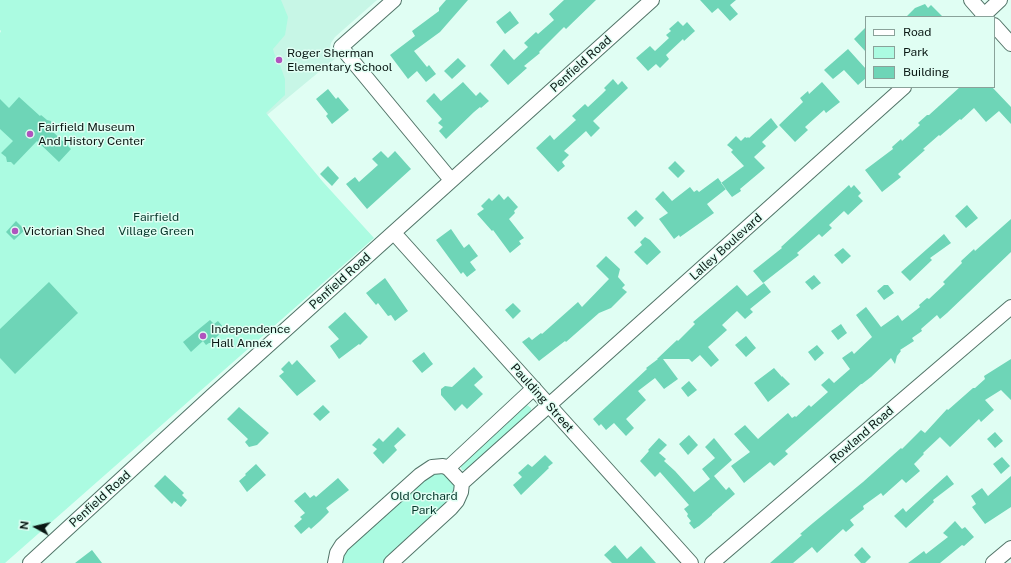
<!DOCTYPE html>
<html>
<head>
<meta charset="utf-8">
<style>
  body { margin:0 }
  #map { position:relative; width:1011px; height:563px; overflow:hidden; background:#e0fef3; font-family:"Public Sans",sans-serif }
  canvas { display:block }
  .legend { position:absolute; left:865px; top:16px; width:130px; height:72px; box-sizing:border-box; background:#e0fef3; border:1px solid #8aa29a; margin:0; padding:5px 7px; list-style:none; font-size:12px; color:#0a1814 }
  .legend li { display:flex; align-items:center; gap:8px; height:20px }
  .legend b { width:20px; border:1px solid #8aa29a }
  .north { position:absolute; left:16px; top:507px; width:40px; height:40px; -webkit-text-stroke:3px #e0fef3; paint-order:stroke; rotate:278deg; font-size:11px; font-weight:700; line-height:16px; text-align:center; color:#0a1814 }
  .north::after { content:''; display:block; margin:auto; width:14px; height:18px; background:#0a1814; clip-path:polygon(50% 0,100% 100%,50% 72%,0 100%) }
</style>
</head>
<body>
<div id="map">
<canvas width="1011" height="563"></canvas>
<ul class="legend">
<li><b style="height:5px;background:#fff"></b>Road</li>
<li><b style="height:11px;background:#abfbe1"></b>Park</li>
<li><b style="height:11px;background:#6ed5b7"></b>Building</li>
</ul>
<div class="north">N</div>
</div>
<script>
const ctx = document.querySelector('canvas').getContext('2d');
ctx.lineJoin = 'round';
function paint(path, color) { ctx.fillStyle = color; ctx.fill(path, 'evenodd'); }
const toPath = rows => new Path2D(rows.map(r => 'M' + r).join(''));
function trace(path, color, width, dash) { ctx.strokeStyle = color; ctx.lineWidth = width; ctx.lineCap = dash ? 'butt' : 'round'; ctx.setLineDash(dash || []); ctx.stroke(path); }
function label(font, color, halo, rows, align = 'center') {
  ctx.font = font + ' "Public Sans",sans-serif'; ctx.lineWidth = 3; ctx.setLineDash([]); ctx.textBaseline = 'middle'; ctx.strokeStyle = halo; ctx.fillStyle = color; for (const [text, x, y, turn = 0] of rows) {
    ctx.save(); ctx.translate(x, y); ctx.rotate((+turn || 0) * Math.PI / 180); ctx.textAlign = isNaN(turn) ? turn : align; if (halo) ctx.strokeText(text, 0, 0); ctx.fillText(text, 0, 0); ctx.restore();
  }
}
paint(toPath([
  [239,0,377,0,335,37,331,43,330,48,337,57,267,115,222,63]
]), '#c7f6e6');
paint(toPath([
  [0,0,281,0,288,17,285,35,273,49,274,53,280,65,285,79,285,95,266,113,323,182,374,238,5,563,0,563,0,33,1,31,0,30],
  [527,405,531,408,531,413,466,470,462,470,460,465,524,406],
  [437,473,445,475,454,485,454,496,407,541,383,563,341,563,345,551,430,475]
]), '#abfbe1');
paint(toPath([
  [446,0,468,0,440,32,414,51,427,67,429,65,436,74,426,82,417,71,408,79,390,55,415,36,412,31,439,11,439,8],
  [564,0,596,0,566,29,564,27,539,52,540,53,524,66,527,68,508,85,490,65,504,49,514,60,528,47,524,43,536,32,538,34,554,20,549,14],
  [700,0,736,0,730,5,738,14,730,21,718,8,712,13],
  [925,4,928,8,931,5,943,17,906,17,915,8],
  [510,11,519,23,505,34,496,22],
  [678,21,683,26,687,22,695,31,684,41,683,39,666,55,669,59,660,68,656,64,648,71,636,58,650,46,655,51,669,38,666,35,671,31,669,29],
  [866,27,866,52,854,39],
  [848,49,866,69,866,78,858,85,844,70,833,79,824,70],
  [458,58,466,66,452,79,444,71],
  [613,79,618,85,622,81,628,88,593,121,600,128,591,137,586,131,564,151,569,155,562,162,565,166,558,172,536,148,550,135,554,140,576,120,572,116,585,104,588,107,602,94,606,90,604,88],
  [463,82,476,96,480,92,489,101,481,108,480,107,474,112,446,139,439,131,443,127,438,123,442,119,426,101,434,93,441,101],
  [822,82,840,102,826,113,824,110,805,127,808,130,795,142,779,125,803,102,800,98,808,91,809,94],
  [960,87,992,87,1011,107,1011,124,999,111,986,122,974,108,961,120,960,119,940,136,939,135,923,149,925,150,898,174,901,177,882,192,865,170,893,149,892,147,901,139,902,141,920,125,918,123,927,115,929,115],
  [328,89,336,99,338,97,349,110,332,124,326,116,328,114,316,99],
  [19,97,40,116,41,115,47,120,51,121,52,126,54,128,52,131,71,149,59,162,37,141,14,165,11,162,7,162,6,157,1,153,13,141,0,129,0,99,9,108],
  [771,118,778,127,762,142,766,146,754,157,765,168,740,189,741,191,732,197,721,183,744,166,731,152,733,150,727,145,736,136,741,141,745,137,747,138,748,137,749,138],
  [381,151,388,158,395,151,411,169,367,209,346,184,355,177,359,182,378,165,372,159],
  [675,161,685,171,678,178,668,168],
  [328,166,339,178,332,186,320,174],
  [718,178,726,189,707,204,714,213,680,237,679,235,674,239,659,219,668,213,655,199,663,191,672,201,690,187,694,192,697,190,699,192],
  [849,185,851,188,854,185,861,193,858,196,863,201,848,215,844,211,829,225,832,228,822,237,819,234,797,253,799,255,763,283,753,271,782,248,781,247],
  [499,194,504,200,508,196,518,207,514,211,515,213,509,219,524,238,519,241,521,244,510,253,493,230,492,231,477,214,484,209,481,206,489,198,492,201],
  [967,205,978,218,966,228,955,216],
  [636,210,644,218,635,227,627,218],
  [1011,219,1011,252,947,313,940,319,937,315,921,329,922,331,912,338,914,341,900,350,901,351,897,356,895,364,891,358,871,377,862,384,861,384,785,451,788,454,774,466,770,462,744,483,731,466,750,452,734,434,745,425,758,439,788,413,792,418,795,416,796,417,809,405,811,407,828,392,821,385,829,378,834,383,850,369,842,358,852,351,854,354,872,337,856,315,866,307,881,327,898,315,902,321,920,307,919,305,927,298,929,299,945,284,943,282,962,263,961,261,974,249,975,251],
  [16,221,25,230,14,240,6,232],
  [451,229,464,248,469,244,478,256,470,262,476,270,467,277,463,272,461,274,436,240],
  [944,234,951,243,930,258,932,260,910,281,901,272],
  [645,237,650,240,661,252,647,265,634,252,642,245,640,242],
  [843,248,851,256,842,264,834,255],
  [606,256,620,269,618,277,625,285,622,288,627,292,611,308,599,313,566,342,565,341,539,361,522,342,529,337,532,340,541,333,542,334,578,302,582,307,609,279,596,266],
  [814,275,821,283,812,290,805,282],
  [385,278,408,311,395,321,391,315,388,316,378,303,376,305,366,293],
  [49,282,78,313,15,374,0,358,0,329],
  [764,283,771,292,750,309,753,312,745,319,737,311,722,325,727,330,708,347,719,360,711,367,700,355,692,362,689,359,663,359,678,379,664,389,655,378,638,391,646,400,626,419,634,428,626,436,614,423,606,430,601,424,599,426,593,419,647,369,646,368,658,359,657,359,677,340,678,341,695,324,693,322,737,285,747,296],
  [884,285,888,285,894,293,884,300,877,291],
  [513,303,521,311,513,319,505,310],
  [345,312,368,337,360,345,359,344,339,359,330,346,339,339,328,327],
  [210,320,214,324,218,321,224,328,220,332,221,333,213,340,212,343,209,343,206,345,203,341,191,352,183,342],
  [841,324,847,333,838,340,831,331],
  [746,336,756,348,746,357,735,345],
  [817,345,824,353,815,361,808,352],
  [424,352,433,364,422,373,412,361],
  [1011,359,1011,400,1001,390,985,400,994,410,981,422,979,419,950,447,940,437,923,453,924,454,914,464,920,471,906,483,902,479,883,496,881,493,863,506,864,509,850,520,854,525,846,532,843,529,817,553,812,547,793,563,770,563,802,535,800,534,813,523,863,482,892,456,901,448,902,449,921,430,925,433,947,409,948,410,973,388,975,388,985,379,984,376],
  [297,360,316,381,297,396,279,376,284,372,281,369,289,361,292,365],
  [474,367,483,377,474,385,483,394,467,409,462,404,455,411,441,395,441,389,445,386,452,387],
  [774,368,782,377,782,376,790,384,768,402,754,383],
  [689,381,697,390,688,397,681,388],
  [323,405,330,412,320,421,313,414],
  [239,407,269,433,257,445,249,447,245,442,248,439,227,419],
  [398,427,406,435,394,446,397,450,383,464,373,453,377,449,372,445,379,438,383,442],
  [995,432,1003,441,995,448,987,439],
  [689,435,698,445,688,455,679,444],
  [659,438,667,445,659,453,666,459,664,461,675,471,694,492,710,479,702,469,715,458,705,447,714,438,732,460,714,476,726,490,729,487,735,494,712,514,712,515,699,526,694,529,689,523,691,521,687,516,688,514,684,509,689,505,660,472,655,477,640,461,649,451,648,450],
  [545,455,553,463,548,467,549,468,521,495,513,485,522,477,518,473,528,464,532,467],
  [1002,457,1010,466,1001,474,993,464],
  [256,464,266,475,247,492,239,481,246,475,245,474],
  [165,475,184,493,182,495,187,500,181,507,174,501,172,504,154,486],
  [947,475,954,484,933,500,934,502,906,528,894,516,903,508,906,512],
  [1011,476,1011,507,985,524,972,507,976,504,971,496,982,488,988,496],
  [338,478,349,490,326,508,329,512,320,521,311,529,309,527,301,534,294,526,302,519,300,517,305,513,294,501,305,492,310,498,314,495,316,497],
  [955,521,962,529,965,527,974,537,964,546,962,545,940,563,908,563,924,551,926,554,948,537,943,533],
  [615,545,627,559,641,546,656,563,612,563,604,555],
  [862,547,871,557,865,563,861,563,854,555],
  [92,550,102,563,75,563]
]), '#6ed5b7');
const minor = toPath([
  [394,0,341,47,451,180],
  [971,0,986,17],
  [982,17,1000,0],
  [994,25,1011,44],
  [394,233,691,563],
  [448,468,534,388],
  [462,483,904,87],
  [30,563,213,395,652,0],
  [335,563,337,553,342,545,420,475,432,467,443,466,448,468,462,483,461,492,457,501,451,508,391,563],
  [712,563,1011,307],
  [993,563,1011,548]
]);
trace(minor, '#527468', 16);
trace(minor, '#fff', 14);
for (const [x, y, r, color] of [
  [279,60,4,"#b054be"],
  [30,134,4,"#b054be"],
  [15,231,4,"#b054be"],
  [203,336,4,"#b054be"]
]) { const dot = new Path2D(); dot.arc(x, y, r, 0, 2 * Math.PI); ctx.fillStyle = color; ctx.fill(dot); trace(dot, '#e0fef3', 1.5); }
label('12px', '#0a1814', '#e0fef3', [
  ["Roger Sherman",287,53],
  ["Elementary School",287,67],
  ["Fairfield Museum",38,127],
  ["And History Center",38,141],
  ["Victorian Shed",23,231],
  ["Independence",211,329],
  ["Hall Annex",211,343]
], 'left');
label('12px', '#0a1814', '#e0fef3', [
  ["Penfield Road",581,64,-42],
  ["Lalley Boulevard",726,247,-42],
  ["Penfield Road",340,281,-42],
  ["Paulding Street",542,398,48],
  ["Rowland Road",862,435,-41],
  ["Penfield Road",100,499,-42]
]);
label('12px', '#06372b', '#e0fef3', [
  ["Fairfield",156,217],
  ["Village Green",156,231],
  ["Old Orchard",424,496],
  ["Park",424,510]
]);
</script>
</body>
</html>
